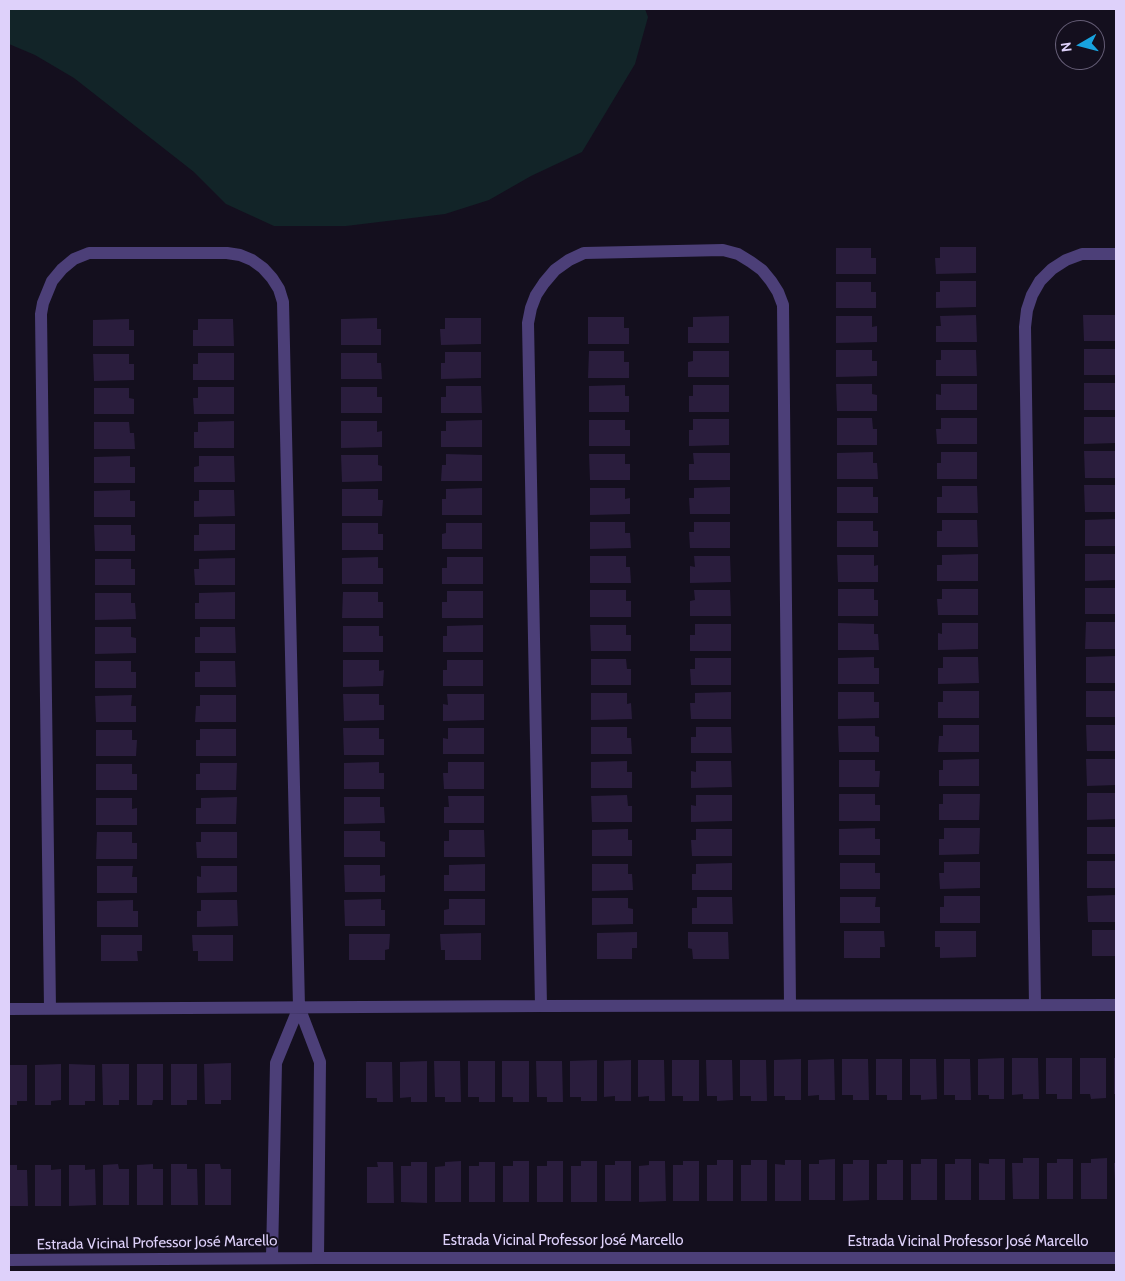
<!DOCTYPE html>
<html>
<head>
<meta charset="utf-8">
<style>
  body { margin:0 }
  #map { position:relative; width:1125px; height:1281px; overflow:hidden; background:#140f1e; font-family:Cabin,sans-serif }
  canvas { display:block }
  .frame { position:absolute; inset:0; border:10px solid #ded1fa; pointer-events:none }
  .north { position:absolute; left:1055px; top:20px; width:50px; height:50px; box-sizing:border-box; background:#140f1e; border:1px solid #655d76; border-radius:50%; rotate:262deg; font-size:14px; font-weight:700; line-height:20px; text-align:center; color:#ded1fa }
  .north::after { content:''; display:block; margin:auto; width:18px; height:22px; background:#18a3df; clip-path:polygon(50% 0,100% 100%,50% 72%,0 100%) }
</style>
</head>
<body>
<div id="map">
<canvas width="1125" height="1281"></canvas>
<div class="frame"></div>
<div class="north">N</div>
</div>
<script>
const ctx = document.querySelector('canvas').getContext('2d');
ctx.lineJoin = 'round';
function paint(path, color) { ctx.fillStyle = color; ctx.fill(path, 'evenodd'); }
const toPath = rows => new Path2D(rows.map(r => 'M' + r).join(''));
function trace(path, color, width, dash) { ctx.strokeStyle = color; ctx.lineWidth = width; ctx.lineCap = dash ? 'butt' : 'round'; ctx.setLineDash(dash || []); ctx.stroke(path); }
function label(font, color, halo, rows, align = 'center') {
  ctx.font = font + ' Cabin,sans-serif'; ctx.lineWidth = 4; ctx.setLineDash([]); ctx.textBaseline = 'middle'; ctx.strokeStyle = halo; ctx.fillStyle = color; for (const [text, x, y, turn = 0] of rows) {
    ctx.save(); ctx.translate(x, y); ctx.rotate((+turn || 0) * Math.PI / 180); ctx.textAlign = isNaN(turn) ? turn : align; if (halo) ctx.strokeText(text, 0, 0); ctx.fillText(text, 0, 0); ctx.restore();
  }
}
paint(toPath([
  [9,9,645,9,648,17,635,64,582,152,531,176,489,200,445,214,346,226,274,226,226,204,194,172,74,78,35,55,9,44]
]), '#122428');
paint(toPath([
  [940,247,976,247,976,273,936,274,935,258,940,258],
  [836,248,871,248,871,258,876,258,876,274,836,274],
  [940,281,976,281,976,307,936,308,936,292,940,292],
  [836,282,871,282,871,292,876,292,876,308,836,308],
  [976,315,977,342,936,342,936,326,941,326,940,316],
  [1083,315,1116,315,1116,341,1084,341],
  [729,316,729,343,688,343,688,327,693,327,693,317],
  [836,316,872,316,872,327,877,326,877,342,836,343],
  [588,317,624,317,624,328,629,328,629,344,588,344],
  [377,318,377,329,381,329,381,345,341,345,341,319],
  [445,318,481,318,481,344,441,345,440,329,445,329],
  [129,319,129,330,134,330,134,346,93,346,93,320],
  [198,319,233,319,234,346,193,346,193,330,198,330],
  [1084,349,1116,349,1116,375,1084,375],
  [836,350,872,350,872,361,877,361,877,376,836,377],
  [941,350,976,350,977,376,936,376,936,360,941,360],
  [589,351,624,351,624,362,629,362,629,378,588,378],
  [693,351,729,351,729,377,688,377,688,362,693,361],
  [445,352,481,352,481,378,441,379,441,363,445,363],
  [198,353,234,353,234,380,193,380,193,364,198,364],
  [341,353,377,353,377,363,381,363,382,379,341,379],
  [93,354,129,354,129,364,134,364,134,380,94,381],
  [1084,383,1116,383,1116,410,1084,410],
  [836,384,872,384,872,394,877,395,877,411,837,411],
  [941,384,977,384,977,410,936,410,936,394,941,395],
  [625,385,625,396,629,396,629,412,589,412,589,386],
  [693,385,729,385,729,412,689,412,689,396,693,396],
  [446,386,481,386,482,413,441,413,441,397,446,397],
  [198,387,234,387,234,414,194,414,193,398,198,398],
  [341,387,377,387,377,397,382,397,382,413,341,413],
  [94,388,129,388,129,398,134,399,134,414,94,414],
  [1084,417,1116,417,1116,443,1084,444],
  [837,418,872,418,873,429,877,429,877,445,837,445],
  [941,418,977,418,977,444,937,444,936,429,941,429],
  [693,419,729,419,729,445,689,446,689,430,693,430],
  [482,420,482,447,441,447,441,431,446,431,446,421],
  [589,420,625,420,625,430,630,430,630,446,589,446],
  [234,421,234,448,194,448,194,432,198,432,198,422],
  [341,421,377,421,377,432,382,431,382,447,341,448],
  [94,422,129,422,130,433,134,433,135,449,94,449],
  [1084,451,1116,451,1116,478,1085,478],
  [873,452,873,463,877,463,878,479,837,479,837,453],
  [941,452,977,452,977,479,937,479,937,463,941,463],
  [693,453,730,453,730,480,689,480,689,464,694,464],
  [446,454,482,455,482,481,441,481,442,465,446,465],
  [589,454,625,454,625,464,630,464,630,480,590,480],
  [341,455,378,455,378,465,382,466,382,481,342,482],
  [130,456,130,467,135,467,135,483,94,483,94,457],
  [199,456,234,456,235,482,194,482,194,467,199,466],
  [1084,485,1116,485,1116,512,1085,512],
  [942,486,977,486,978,513,937,513,937,497,942,497],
  [730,487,730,514,690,514,689,498,694,498,694,488],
  [837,487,873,487,873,497,878,497,878,513,837,513],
  [482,488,482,515,442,515,442,499,446,499,446,489],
  [590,488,625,488,625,499,630,498,630,514,590,515],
  [342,489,378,489,378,500,383,500,382,516,342,516],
  [130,490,130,501,135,501,135,517,94,517,94,491],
  [199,490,234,490,235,516,194,517,194,501,199,501],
  [1116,519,1116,546,1085,546,1085,520],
  [942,520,977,520,978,547,937,547,937,531,942,531],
  [837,521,873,521,873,531,878,531,878,547,837,547],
  [590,522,625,522,625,533,630,533,631,548,590,549],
  [694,522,730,522,730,548,690,548,689,532,694,532],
  [342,523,378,523,378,534,383,534,383,550,342,550],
  [446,523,482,523,482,549,442,549,442,534,446,533],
  [199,524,235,524,235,550,194,551,194,535,199,535],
  [94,525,131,525,131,535,135,535,135,551,95,551],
  [978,554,978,581,937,581,937,565,942,565,942,555],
  [1085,554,1116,554,1116,580,1085,581],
  [837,555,874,555,874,566,878,565,878,582,838,582],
  [590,556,626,556,626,567,630,567,631,583,590,583],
  [694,556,730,556,731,582,690,583,690,566,695,567],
  [378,557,378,568,383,568,383,584,342,584,342,558],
  [447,557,483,557,483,584,442,584,442,568,447,568],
  [235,558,235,585,195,585,194,569,199,569,199,559],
  [95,559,131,559,131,569,135,569,135,585,95,585],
  [1085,588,1116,588,1116,614,1085,614],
  [838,589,874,589,874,600,878,600,878,616,838,616],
  [942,589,978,589,978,615,938,615,937,599,942,599],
  [590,590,626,590,626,601,631,601,631,617,590,617],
  [694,590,730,590,731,616,690,616,690,601,695,600],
  [447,591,483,591,483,618,442,618,442,602,447,602],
  [235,592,235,619,195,619,195,603,199,603,199,593],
  [343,592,378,592,378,602,383,602,383,618,342,618],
  [95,593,131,593,131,603,135,603,136,619,95,620],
  [1086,622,1116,622,1116,649,1085,649],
  [838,623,874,624,874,634,878,634,879,650,838,650],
  [942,623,978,623,978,649,938,650,938,633,942,634],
  [695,624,731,624,731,651,690,651,690,635,695,635],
  [483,625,483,652,443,652,443,636,447,636,447,626],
  [590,625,626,625,626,635,631,635,631,651,591,651],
  [343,626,379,626,379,636,383,636,383,652,343,652],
  [95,627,131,627,131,637,136,638,136,653,95,654],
  [200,627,235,627,236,653,195,653,195,637,200,637],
  [1116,656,1116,683,1086,683,1086,657],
  [874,657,874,668,879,668,879,684,838,684,838,658],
  [943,657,978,657,979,683,938,684,938,668,943,668],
  [695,658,731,658,731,685,691,685,690,669,695,669],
  [591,659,626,659,627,669,631,669,631,685,591,685],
  [343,660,379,660,379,671,384,670,383,686,343,687],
  [447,660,483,660,483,686,443,686,443,670,447,670],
  [95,661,131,661,131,672,136,672,136,688,95,688],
  [200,661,235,661,236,687,195,687,195,672,200,672],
  [943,691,979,691,979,718,938,718,938,702,943,702],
  [1086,691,1116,691,1116,717,1086,717],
  [731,692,731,719,691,719,690,703,695,703,695,693],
  [838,692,874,692,874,702,879,702,879,718,838,719],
  [591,693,627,693,627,704,631,703,632,719,591,720],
  [343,694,379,694,379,705,384,705,384,720,344,721],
  [447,694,484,694,484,720,443,721,443,704,448,705],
  [132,695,131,706,136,706,136,722,96,722,95,696],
  [200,695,236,695,236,722,195,722,196,706,200,706],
  [943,725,979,725,979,752,938,752,939,736,943,736],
  [1086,725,1116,725,1116,751,1087,751],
  [838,726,875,726,875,736,879,737,879,752,839,752],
  [591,727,627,727,627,738,631,738,632,754,591,754],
  [696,727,731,727,732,753,691,753,691,737,696,737],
  [343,728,379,728,379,739,384,739,384,755,344,755],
  [448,728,484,728,484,754,443,754,443,738,448,739],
  [200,729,236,729,236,756,196,756,196,740,200,740],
  [96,730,132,730,132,740,137,740,136,756,96,756],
  [979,759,979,786,939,786,939,770,943,770,943,760],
  [1086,759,1116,759,1116,785,1087,786],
  [839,760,875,760,875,771,880,771,879,787,839,787],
  [627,761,627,772,632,772,632,788,591,788,591,762],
  [696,761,731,761,732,787,691,788,691,771,696,772],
  [379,762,379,773,384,773,384,789,344,789,344,763],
  [448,762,484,762,484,789,444,789,443,773,448,773],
  [200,763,237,763,236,790,196,790,196,774,200,774],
  [96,764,132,764,132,774,137,774,137,790,96,790],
  [1087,793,1116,793,1116,819,1087,820],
  [839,794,875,794,875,805,880,805,880,821,839,821],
  [943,794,980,794,979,820,939,820,939,804,943,804],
  [627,795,628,806,632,806,632,822,592,822,591,796],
  [696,795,732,795,732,821,691,822,691,805,696,806],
  [448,796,484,796,484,823,444,823,444,807,449,807],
  [237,797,236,824,196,824,196,808,201,808,201,798],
  [344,797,380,797,380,807,384,807,385,823,344,824],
  [96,798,132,798,132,809,137,808,137,825,96,825],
  [1087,827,1116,827,1116,854,1087,854],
  [875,828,875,839,880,839,880,855,839,855,839,829],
  [944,828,980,828,979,854,939,855,939,839,944,839],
  [628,829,628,840,632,840,632,856,592,856,592,830],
  [696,829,732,829,732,856,692,856,691,840,696,840],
  [449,830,484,830,485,857,444,857,444,841,449,841],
  [344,831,380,831,380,841,385,842,385,857,344,857],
  [97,832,132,832,132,843,137,843,137,859,96,859],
  [201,832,237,832,237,858,197,858,196,842,201,842],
  [1087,861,1116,861,1116,888,1087,888],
  [944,862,980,862,980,888,940,889,939,873,944,873],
  [732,863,732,890,692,890,692,874,696,874,696,864],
  [840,863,875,863,875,873,880,873,880,889,840,889],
  [485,864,485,891,444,891,444,875,449,875,449,865],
  [592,864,628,864,628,874,632,874,633,890,592,891],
  [344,865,380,865,380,876,385,875,385,892,345,892],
  [97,866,133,866,132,877,137,877,137,893,97,893],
  [201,866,237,866,237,892,197,893,197,876,201,877],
  [1116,895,1116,922,1088,922,1087,896],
  [944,896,980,896,980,923,940,923,940,907,944,907],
  [697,897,732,897,733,924,692,924,692,908,697,908],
  [840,897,876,897,875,907,880,907,880,923,840,923],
  [592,898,628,898,628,908,633,909,633,924,592,925],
  [381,899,381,910,385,910,385,926,345,926,344,900],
  [449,899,485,899,485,925,444,925,444,910,449,909],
  [133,900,133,911,138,911,138,927,97,927,97,901],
  [201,900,237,900,238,926,197,927,197,911,201,911],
  [1092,930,1116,930,1116,956,1092,956],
  [844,931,884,931,885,947,880,947,880,958,844,958],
  [935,931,976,931,976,957,940,958,940,947,935,947],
  [637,932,637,948,632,948,632,959,597,959,597,933],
  [688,932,728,932,729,959,693,959,692,949,688,948],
  [481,933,481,960,445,960,445,950,441,950,440,934],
  [349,934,390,934,389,949,385,950,385,960,349,960],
  [101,935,142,935,142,951,137,951,138,961,101,961],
  [192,935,233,935,233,961,198,961,198,951,193,951],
  [1004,1058,1004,1099,989,1099,989,1095,978,1095,978,1059],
  [1012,1058,1038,1058,1039,1099,1023,1099,1023,1094,1012,1095],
  [1046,1058,1072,1058,1072,1099,1057,1099,1057,1094,1046,1094],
  [1080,1058,1106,1058,1106,1098,1091,1099,1090,1094,1080,1094],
  [1114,1058,1116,1058,1116,1094,1114,1094],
  [801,1059,801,1100,785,1100,785,1096,774,1096,774,1060],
  [834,1059,835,1100,819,1100,819,1095,808,1096,808,1060],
  [842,1059,868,1059,869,1100,853,1100,853,1095,842,1095],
  [876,1059,902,1059,902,1100,887,1100,887,1095,876,1095],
  [910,1059,936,1059,937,1099,921,1100,921,1095,910,1095],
  [944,1059,970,1059,971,1100,955,1100,955,1095,944,1095],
  [597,1060,597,1101,581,1101,581,1097,570,1097,570,1061],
  [631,1060,631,1101,615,1101,615,1096,604,1097,604,1061],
  [638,1060,664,1060,665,1101,649,1101,649,1096,638,1097],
  [672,1060,699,1060,699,1101,683,1101,683,1096,672,1096],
  [706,1060,732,1060,733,1100,717,1101,717,1096,707,1096],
  [740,1060,766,1060,767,1101,751,1101,751,1096,740,1096],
  [427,1061,427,1102,411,1102,411,1097,400,1098,400,1062],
  [434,1061,460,1061,461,1102,445,1102,445,1097,435,1097],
  [468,1061,495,1061,495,1102,479,1102,479,1097,468,1097],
  [502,1061,529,1061,529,1102,513,1102,513,1097,502,1097],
  [536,1061,562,1061,563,1102,547,1102,547,1097,537,1097],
  [366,1062,392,1062,393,1102,377,1102,377,1098,366,1098],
  [231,1063,231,1100,221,1100,221,1104,205,1104,204,1064],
  [61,1064,61,1100,51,1101,51,1105,35,1105,35,1065],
  [69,1064,95,1065,95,1101,85,1101,85,1105,69,1105],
  [102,1064,129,1064,129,1100,119,1100,119,1105,103,1105],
  [137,1064,163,1064,163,1100,153,1100,152,1105,137,1105],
  [171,1064,197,1064,197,1100,187,1100,187,1105,171,1105],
  [9,1065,27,1065,27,1101,17,1101,17,1105,9,1105],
  [1023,1158,1039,1158,1039,1199,1013,1199,1012,1163,1023,1163],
  [1107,1158,1107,1199,1081,1199,1081,1163,1091,1163,1091,1159],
  [835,1159,835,1200,809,1200,809,1164,819,1164,819,1160],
  [921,1159,937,1159,937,1200,911,1200,911,1164,921,1164],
  [955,1159,971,1159,971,1200,945,1200,945,1164,955,1164],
  [989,1159,1005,1159,1005,1200,979,1200,979,1163,989,1164],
  [1057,1159,1073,1159,1073,1199,1047,1199,1047,1163,1057,1163],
  [717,1160,733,1160,733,1201,707,1201,707,1165,717,1165],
  [751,1160,767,1160,767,1201,741,1201,741,1165,751,1165],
  [785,1160,801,1160,801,1201,775,1201,775,1164,785,1165],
  [853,1160,869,1160,869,1200,843,1201,843,1164,853,1164],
  [887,1160,903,1160,903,1200,877,1200,877,1164,887,1164],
  [461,1161,461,1202,435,1202,435,1167,445,1166,445,1162],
  [513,1161,529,1161,529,1202,503,1202,503,1166,513,1166],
  [547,1161,563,1161,563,1202,537,1202,537,1166,547,1166],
  [581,1161,597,1161,597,1202,571,1202,571,1166,581,1166],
  [615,1161,631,1161,631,1201,605,1201,605,1165,615,1165],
  [649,1161,665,1161,666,1201,639,1202,639,1166,649,1165],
  [683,1161,699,1161,699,1201,673,1201,673,1165,683,1165],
  [377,1162,393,1162,394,1203,367,1203,367,1167,378,1167],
  [411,1162,427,1162,427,1203,401,1202,401,1166,411,1166],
  [479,1162,495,1162,495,1202,469,1202,469,1166,479,1166],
  [1114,1163,1116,1163,1116,1181,1115,1181],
  [118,1164,119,1169,129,1169,129,1205,103,1205,103,1165],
  [153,1164,153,1169,163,1169,163,1205,137,1205,137,1165],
  [171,1164,187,1164,187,1169,197,1169,198,1205,171,1205],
  [205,1164,220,1164,221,1169,231,1169,231,1205,205,1205],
  [9,1165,17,1165,17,1170,27,1170,28,1206,9,1206],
  [35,1165,51,1165,51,1170,61,1169,61,1206,35,1206],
  [69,1165,85,1165,85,1170,95,1169,96,1205,69,1206]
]), '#2a1d3d');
trace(toPath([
  [1035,1005,1025,327,1027,310,1032,295,1040,281,1052,269,1066,260,1082,254,1116,254],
  [541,1006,528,323,531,308,536,295,544,283,555,270,569,260,584,253,723,250,738,254,751,262,762,270,771,281,778,292,783,305,790,1005],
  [9,1009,541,1006,1116,1005],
  [50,1009,41,314,43,303,52,281,62,269,74,259,89,253,227,253,240,255,252,260,263,268,272,278,279,289,283,302,299,1007,320,1062,318,1258],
  [272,1258,276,1063,299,1007],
  [9,1260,318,1258,1116,1258]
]), '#4c3f78', 12);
label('15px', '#ded1fa', '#140f1e', [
  ["Estrada Vicinal Professor José Marcello",563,1241],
  ["Estrada Vicinal Professor José Marcello",968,1242],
  ["Estrada Vicinal Professor José Marcello",157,1243,-1]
]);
</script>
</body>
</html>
